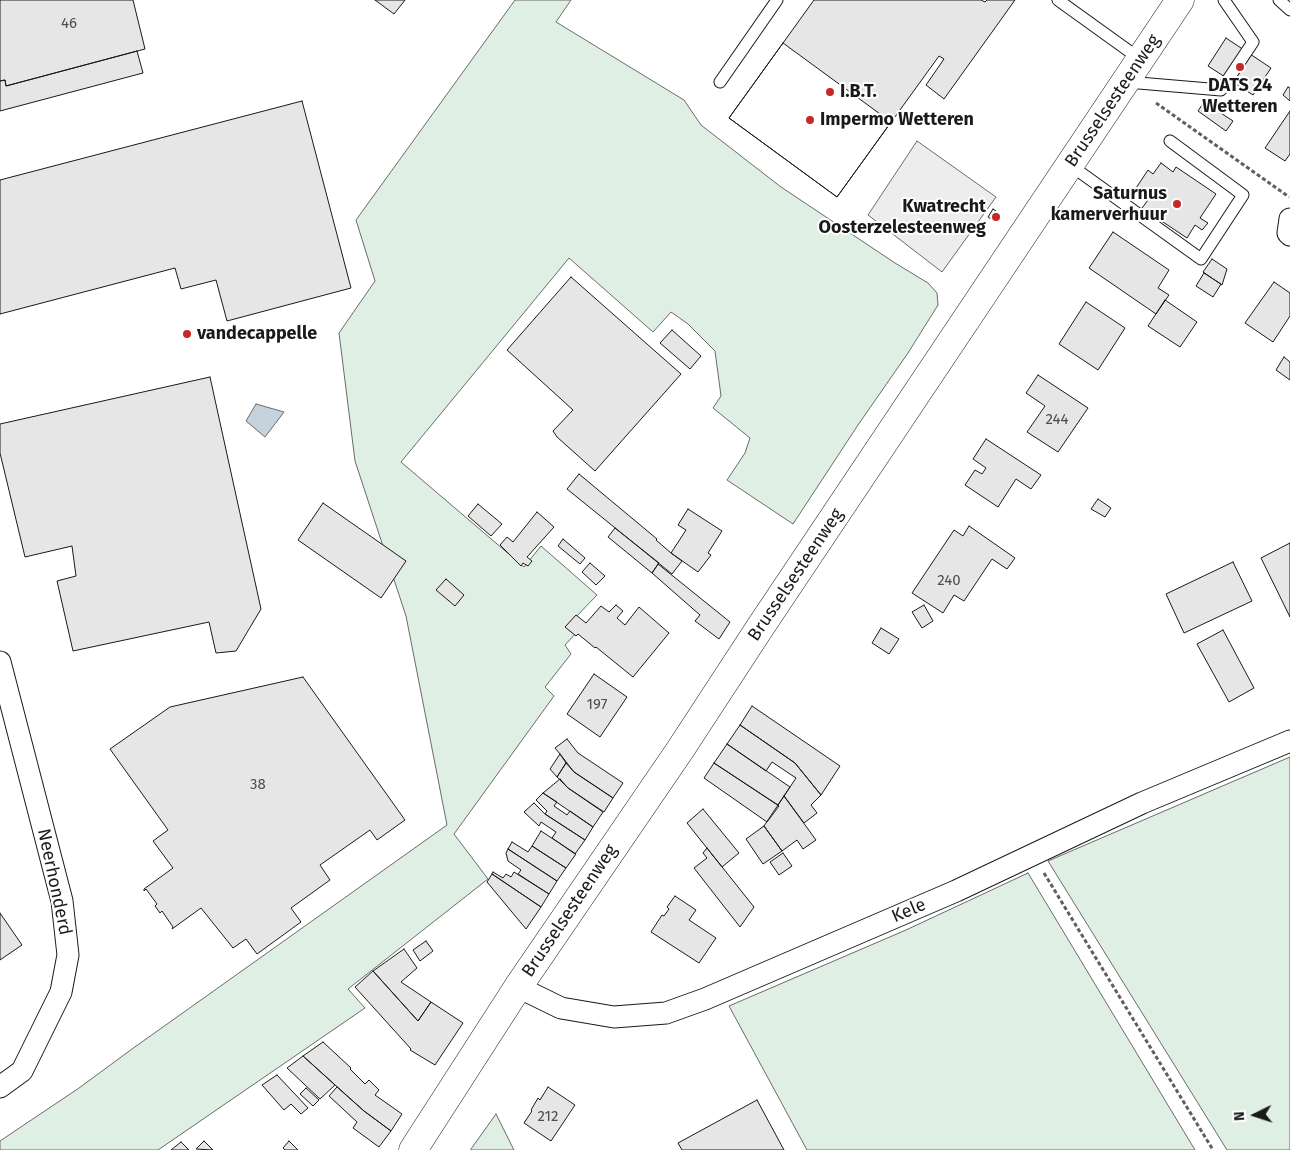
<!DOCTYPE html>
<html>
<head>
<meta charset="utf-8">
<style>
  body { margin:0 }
  #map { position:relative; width:1290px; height:1150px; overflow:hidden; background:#fff; font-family:"Fira Sans",sans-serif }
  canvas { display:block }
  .north { position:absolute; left:1230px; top:1090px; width:50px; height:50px; -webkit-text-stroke:4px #fff; paint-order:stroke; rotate:266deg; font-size:14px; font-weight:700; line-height:20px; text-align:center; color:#1a1a1a }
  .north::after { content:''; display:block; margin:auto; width:18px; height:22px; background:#1a1a1a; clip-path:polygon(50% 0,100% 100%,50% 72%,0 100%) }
</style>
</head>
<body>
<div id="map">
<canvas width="1290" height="1150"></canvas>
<div class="north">N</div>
</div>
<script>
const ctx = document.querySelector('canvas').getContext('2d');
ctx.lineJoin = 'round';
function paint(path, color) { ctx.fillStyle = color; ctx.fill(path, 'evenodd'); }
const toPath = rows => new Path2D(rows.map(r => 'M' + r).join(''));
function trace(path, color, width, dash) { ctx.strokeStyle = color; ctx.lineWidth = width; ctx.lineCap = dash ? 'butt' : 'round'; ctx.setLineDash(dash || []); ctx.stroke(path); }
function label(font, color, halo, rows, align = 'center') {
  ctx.font = font + ' "Fira Sans",sans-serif'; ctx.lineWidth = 4; ctx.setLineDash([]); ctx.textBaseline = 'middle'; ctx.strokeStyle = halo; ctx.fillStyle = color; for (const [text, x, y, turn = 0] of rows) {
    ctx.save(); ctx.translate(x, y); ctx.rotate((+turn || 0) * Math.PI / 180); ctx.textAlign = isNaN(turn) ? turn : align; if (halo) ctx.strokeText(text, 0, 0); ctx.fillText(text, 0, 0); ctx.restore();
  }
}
const green = toPath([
  [515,0,571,0,556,22,684,100,701,125,781,187,895,263,928,283,937,293,938,305,908,353,858,425,793,524,727,480,745,453,750,438,713,408,721,396,715,351,688,324,671,312,653,332,569,258,401,462,524,567,541,546,597,595,572,621,580,629,565,645,571,654,545,687,554,696,454,834,488,879,348,989,365,1008,158,1150,0,1150,0,1141,79,1088,132,1049,447,825,406,616,355,461,339,333,375,281,356,220,515,0],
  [1290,757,1290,1150,1227,1150,1048,861,1290,757],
  [1028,873,1195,1150,807,1150,729,1006,906,930,1028,873],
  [496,1114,514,1150,471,1150,471,1149,496,1114]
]);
paint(green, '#e0efe3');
trace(green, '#6a6a6a', 1);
const parking = toPath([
  [917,141,996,197,942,272,868,215,917,141]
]);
paint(parking, '#ededed');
trace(parking, '#6a6a6a', 1);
const water = toPath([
  [256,404,284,412,265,437,246,421,256,404]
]);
paint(water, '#c6d2dc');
trace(water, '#6a6a6a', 1);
const building = toPath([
  [0,0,133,0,145,49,6,86,5,80,0,81,0,0],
  [375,0,405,0,394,14,375,0],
  [814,0,981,0,985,2,987,0,1015,0,944,99,926,85,944,59,939,56,837,197,729,118,814,0],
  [1226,38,1271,68,1253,95,1208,66,1226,38],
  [783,43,891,122,837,197,729,118,783,43],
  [137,51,143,73,0,111,0,81,5,80,6,86,137,51],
  [1288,87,1290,88,1290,101,1283,95,1288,87],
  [302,101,351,288,227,321,216,280,181,289,175,268,0,314,0,180,302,101],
  [1204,102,1233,121,1226,131,1198,111,1204,102],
  [1290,111,1290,154,1285,161,1265,148,1290,111],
  [1161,163,1173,172,1176,167,1216,194,1200,218,1208,223,1202,230,1195,225,1187,238,1142,208,1148,200,1134,191,1148,170,1153,174,1161,163],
  [993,209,996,211,991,219,988,217,993,209],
  [1113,232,1169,270,1158,288,1169,295,1156,314,1089,268,1113,232],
  [1212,259,1227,269,1222,285,1203,272,1212,259],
  [1204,273,1221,284,1213,297,1196,286,1204,273],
  [571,277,681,374,595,471,557,437,553,431,573,410,507,350,571,277],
  [1274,282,1290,293,1290,316,1273,342,1245,323,1274,282],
  [1165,300,1197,322,1180,347,1148,326,1165,300],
  [1086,302,1125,328,1098,370,1059,344,1086,302],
  [672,330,701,356,690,369,660,343,672,330],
  [1284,357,1290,362,1290,380,1276,370,1284,357],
  [1038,375,1088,408,1058,452,1027,432,1045,406,1026,393,1038,375],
  [210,377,261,609,236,651,216,653,209,622,73,651,57,581,76,576,72,546,25,557,0,453,0,424,210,377],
  [986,439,1041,475,1031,489,1016,479,998,507,965,485,975,470,982,474,986,468,973,459,986,439],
  [579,474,657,539,656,540,671,553,682,561,672,574,567,489,579,474],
  [1098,499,1111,508,1105,517,1091,509,1098,499],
  [323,503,406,561,381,598,298,540,323,503],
  [478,504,502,524,491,536,468,516,478,504],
  [688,509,722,531,708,553,711,555,698,572,671,553,686,530,678,525,688,509],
  [537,512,554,527,527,557,532,561,528,566,523,563,521,566,500,545,507,537,513,542,537,512],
  [969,526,1015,558,1007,569,992,559,964,601,954,595,943,613,912,593,954,530,963,536,969,526],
  [615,528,659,563,652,573,608,537,615,528],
  [563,539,585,558,580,564,558,546,563,539],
  [1290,543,1290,617,1261,558,1290,543],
  [1233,562,1252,601,1184,633,1166,594,1233,562],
  [590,563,605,576,596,585,582,572,590,563],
  [658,564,730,622,719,639,695,621,700,615,652,573,658,564],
  [446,579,464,595,455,606,436,590,446,579],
  [616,605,623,611,617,618,625,625,639,607,669,633,633,677,596,647,595,648,578,634,576,636,565,627,576,615,586,623,601,606,609,612,616,605],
  [924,605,933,621,922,628,912,612,924,605],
  [881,628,899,639,889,654,872,643,881,628],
  [1223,630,1254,688,1229,702,1197,644,1223,630],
  [594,674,627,697,600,737,567,714,594,674],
  [303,677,405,820,377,840,370,830,320,865,330,880,291,908,301,922,257,954,246,939,233,948,201,908,172,929,173,927,162,911,160,913,155,906,157,904,146,889,144,891,144,889,173,868,153,841,168,830,110,749,170,707,303,677],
  [752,706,840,766,821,795,795,763,740,725,752,706],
  [740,725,795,763,821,795,811,805,817,813,804,823,784,796,796,778,772,762,766,771,727,744,740,725],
  [567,739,578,753,623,783,613,798,574,772,560,754,555,748,567,739],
  [727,744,790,787,778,805,714,763,727,744],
  [560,754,566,763,557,777,550,769,560,754],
  [566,763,574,772,613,798,604,812,568,788,557,777,566,763],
  [714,763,779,806,767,822,704,778,714,763],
  [560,779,568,788,603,812,593,827,543,793,560,779],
  [543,793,557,802,554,806,567,815,570,811,593,827,585,840,545,814,547,811,536,800,543,793],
  [784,796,816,840,803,849,797,840,782,851,764,826,784,796],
  [534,803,545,814,585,840,575,854,552,838,556,832,541,822,539,826,524,812,534,803],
  [703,809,739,853,722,867,687,823,703,809],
  [764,826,782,851,763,864,746,839,764,826],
  [541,831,576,854,566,868,532,846,541,831],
  [512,842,528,852,532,846,566,868,557,881,508,849,512,842],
  [707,848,754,907,740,927,694,868,707,858,703,853,707,848],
  [508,849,557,881,549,894,518,874,521,870,508,861,506,853,508,849],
  [783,853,792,866,779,875,770,862,783,853],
  [493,872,503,878,506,874,511,877,514,872,549,894,541,907,492,874,493,872],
  [492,874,541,907,526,929,487,882,492,874],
  [675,896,696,910,689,920,716,938,699,963,651,932,662,915,664,916,669,909,667,907,675,896],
  [0,913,22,945,0,960,0,913],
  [426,941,433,951,420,961,413,950,426,941],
  [404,949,417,968,401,982,431,1002,418,1021,373,971,404,949],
  [373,971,418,1021,431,1002,463,1023,435,1065,410,1050,411,1049,355,987,373,971],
  [323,1042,351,1068,350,1069,365,1084,369,1080,379,1090,375,1095,402,1114,391,1131,364,1111,303,1056,323,1042],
  [303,1056,335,1085,320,1099,287,1068,303,1056],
  [277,1075,308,1108,301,1114,291,1104,284,1110,262,1085,277,1075],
  [337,1087,364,1111,391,1131,379,1147,353,1128,357,1122,329,1096,337,1087],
  [548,1087,575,1105,551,1141,524,1123,532,1111,531,1110,538,1098,540,1100,548,1087],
  [306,1088,319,1100,313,1106,300,1094,306,1088],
  [757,1100,784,1150,682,1150,678,1143,757,1100],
  [204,1141,213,1150,196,1149,204,1141],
  [289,1141,298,1150,285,1150,283,1148,289,1141],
  [181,1142,189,1150,171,1150,181,1142]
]);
paint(building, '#e6e6e6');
trace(building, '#1a1a1a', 1);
const service = toPath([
  [1058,0,1140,59],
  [1279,0,1290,10],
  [720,82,777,0],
  [1127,82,1221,90,1253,42,1224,0],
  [1070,165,1201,259,1243,195,1170,141]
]);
const minor = toPath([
  [1290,219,1288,233,1290,235],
  [0,662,62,901,68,955,61,992,22,1071,0,1087],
  [518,987,561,1008,614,1017,666,1013,705,999,956,891,1142,803,1290,741]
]);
const primary = toPath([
  [413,1150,518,987,680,750,761,626,1180,0]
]);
trace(service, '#1a1a1a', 13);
trace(minor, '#1a1a1a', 23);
trace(primary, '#1a1a1a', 29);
trace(toPath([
  [1156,103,1289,197],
  [1044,873,1213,1150]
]), '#5f5f5f', 3, [4, 2.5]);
trace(service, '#fff', 11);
trace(minor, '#fff', 21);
trace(primary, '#fff', 28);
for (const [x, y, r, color] of [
  [1240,67,5,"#c62828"],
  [830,92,5,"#c62828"],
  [810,120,5,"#c62828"],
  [1177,204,5,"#c62828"],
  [996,217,5,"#c62828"],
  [187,334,5,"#c62828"]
]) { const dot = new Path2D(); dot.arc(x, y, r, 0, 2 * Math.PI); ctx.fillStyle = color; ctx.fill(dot); trace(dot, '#fff', 2); }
label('15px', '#4d4d4d', null, [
  ["46",69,24],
  ["244",1057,420],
  ["240",949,581],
  ["197",597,705],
  ["38",258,785],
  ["212",548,1117]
]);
label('bold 18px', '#1a1a1a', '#fff', [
  ["DATS 24",1240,86,"center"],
  ["Wetteren",1240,107,"center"],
  ["I.B.T.",840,92],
  ["Impermo Wetteren",820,120],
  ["Saturnus",1167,194,"right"],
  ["kamerverhuur",1167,215,"right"],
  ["Kwatrecht",986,207,"right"],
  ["Oosterzelesteenweg",986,228,"right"],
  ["vandecappelle",197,334]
], 'left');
label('18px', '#1a1a1a', '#fff', [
  ["Brusselsesteenweg",1113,101,-56],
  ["Brusselsesteenweg",796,575,-56],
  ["Neerhonderd",54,882,78],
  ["Brusselsesteenweg",570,911,-56],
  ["Kele",909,911,-23]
]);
</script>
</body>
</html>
